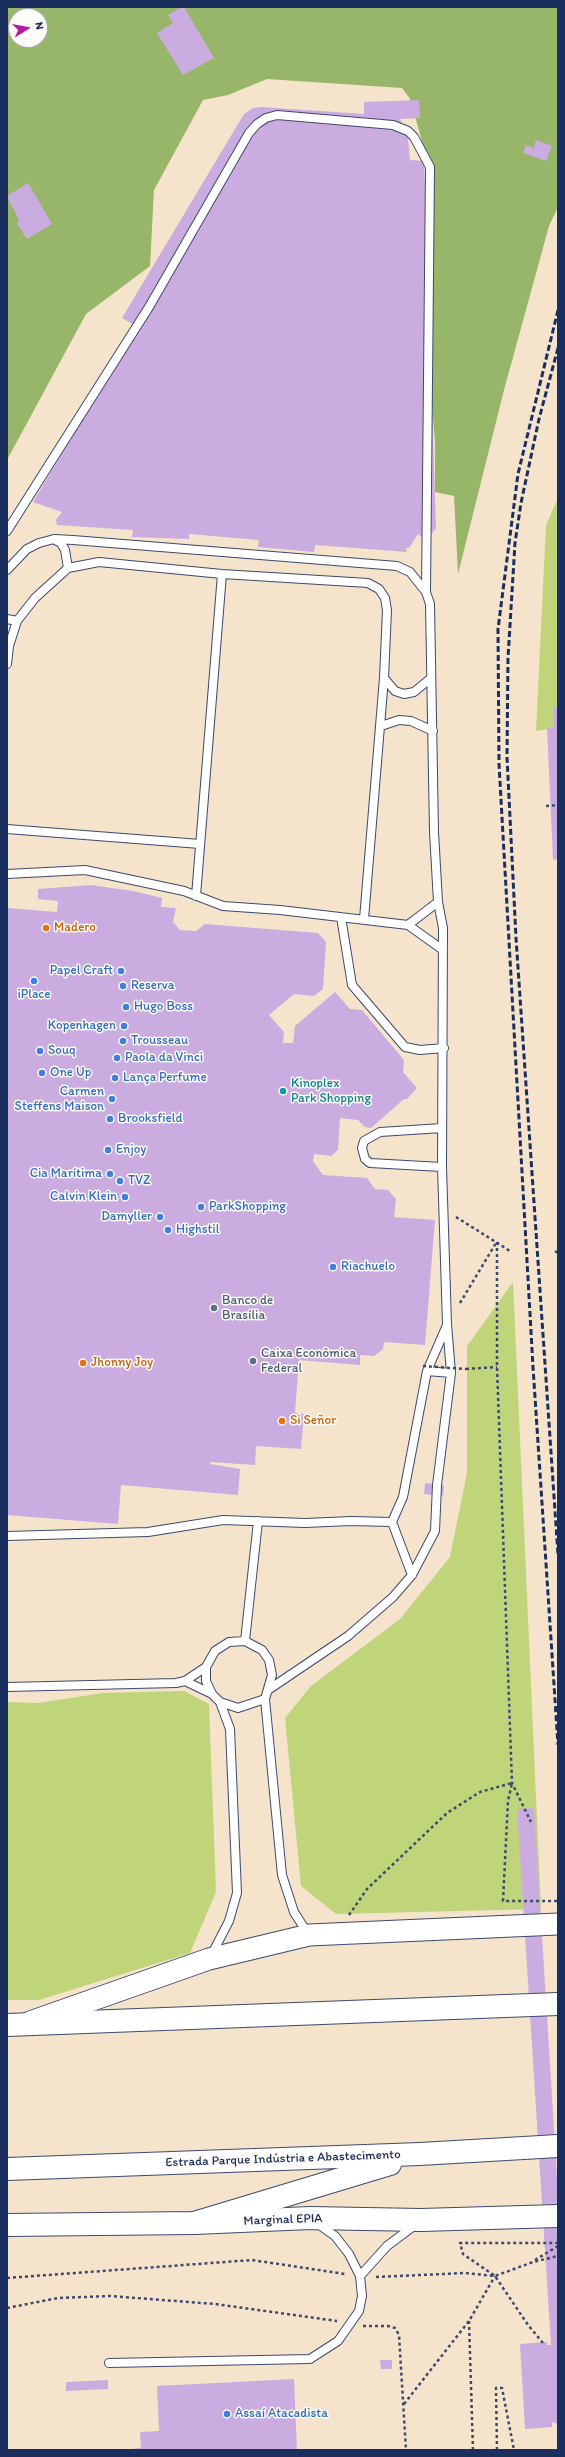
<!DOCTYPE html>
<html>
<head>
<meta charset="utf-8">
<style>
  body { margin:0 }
  #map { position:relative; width:565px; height:2457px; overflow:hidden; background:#f5e3cb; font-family:Itim,sans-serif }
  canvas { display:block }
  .frame { position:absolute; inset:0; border:8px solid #1b2f5e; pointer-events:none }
  .north { position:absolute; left:8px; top:8px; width:40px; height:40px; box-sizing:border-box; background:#fdfcf7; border:1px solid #a3aaba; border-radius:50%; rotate:79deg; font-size:11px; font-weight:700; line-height:16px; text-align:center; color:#1b2f5e }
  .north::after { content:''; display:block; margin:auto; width:14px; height:18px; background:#b5179e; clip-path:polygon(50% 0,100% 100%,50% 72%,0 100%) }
</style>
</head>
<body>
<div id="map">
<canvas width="565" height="2457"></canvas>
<div class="frame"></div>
<div class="north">N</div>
</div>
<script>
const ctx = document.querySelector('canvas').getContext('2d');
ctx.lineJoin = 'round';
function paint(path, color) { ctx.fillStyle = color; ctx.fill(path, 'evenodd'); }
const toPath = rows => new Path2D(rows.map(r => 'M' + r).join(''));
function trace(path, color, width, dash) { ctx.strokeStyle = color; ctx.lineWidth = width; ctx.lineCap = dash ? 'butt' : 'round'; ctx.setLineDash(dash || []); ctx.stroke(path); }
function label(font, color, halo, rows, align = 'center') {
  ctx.font = font + ' Itim,sans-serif'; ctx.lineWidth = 3; ctx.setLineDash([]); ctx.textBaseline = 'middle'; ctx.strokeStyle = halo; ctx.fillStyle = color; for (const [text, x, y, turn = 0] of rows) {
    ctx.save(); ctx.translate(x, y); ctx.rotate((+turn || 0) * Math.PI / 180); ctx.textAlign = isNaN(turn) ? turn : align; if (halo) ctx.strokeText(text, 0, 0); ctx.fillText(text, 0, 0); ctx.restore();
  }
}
paint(toPath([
  [558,498,558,712,555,728,536,731,546,525],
  [513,1282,541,1909,336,1914,301,1886,285,1718,311,1686,400,1619,450,1557,467,1473,467,1346],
  [184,1691,209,1704,216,1892,190,1953,39,2000,7,2000,7,1702,38,1703,103,1693]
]), '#c0d579');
paint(toPath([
  [7,7,558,7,558,207,549,226,504,390,458,574,454,496,435,492,435,442,425,329,432,188,426,155,410,99,402,88,267,79,228,95,203,100,154,190,150,266,86,314,7,460],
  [16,16,40,16,40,40,16,40]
]), '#98b669');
paint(toPath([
  [182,7,184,7,214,58,183,75,157,33,173,23,168,15],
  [419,100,420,118,400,119,408,138,410,160,424,161,436,528,430,536,426,540,418,534,409,548,406,548,407,552,315,545,314,552,258,547,259,540,189,534,189,539,132,537,133,530,57,525,56,520,62,512,33,502,138,327,122,318,244,114,253,108,262,107,364,114,364,102],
  [536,140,552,146,546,161,523,153,526,145,534,148],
  [28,183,52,224,27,239,17,224,19,220,7,196],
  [553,707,558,707,558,859,553,860,547,728,554,728],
  [91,885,133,891,162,898,161,907,176,908,173,922,180,930,196,931,205,924,318,933,326,942,323,989,314,996,294,994,269,1015,284,1032,283,1043,293,1043,295,1026,335,992,350,1009,362,1010,404,1060,403,1072,417,1088,407,1099,404,1099,371,1128,365,1127,358,1120,340,1118,338,1150,331,1156,314,1154,313,1161,323,1175,367,1178,375,1189,388,1190,396,1199,394,1217,435,1220,425,1345,384,1342,383,1349,374,1356,360,1355,360,1365,299,1360,295,1413,304,1414,301,1449,256,1446,255,1465,210,1462,210,1464,240,1469,238,1495,121,1485,118,1524,7,1515,7,908,57,912,58,901,38,899,38,889],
  [425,1483,444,1485,443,1496,424,1494],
  [534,1808,558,2192,558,2424,552,2422,552,2427,525,2429,520,2344,547,2342,547,2345,551,2345,517,1809],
  [380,2360,392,2360,392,2369,381,2369],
  [294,2379,297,2450,121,2450,141,2448,140,2432,159,2431,157,2386],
  [108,2380,108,2389,66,2391,66,2382]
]), '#cbace1');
const service = toPath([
  [7,531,149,307,249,133,257,124,266,118,277,115,393,125,408,131,414,137,430,167,426,592],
  [55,540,61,543,65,550,68,568],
  [7,570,27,549,39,543,54,539,73,540,397,566,410,572,426,592,430,604,434,832,438,902,443,928,442,1167,447,1324,451,1373,437,1485,435,1531,412,1575,393,1597,348,1636,268,1690],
  [7,619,17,621],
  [7,664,9,646,17,621,35,598,68,568,99,562,222,574,368,583,379,589,385,598,387,610,384,678,364,919],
  [384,678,395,691,404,694,414,692,431,678],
  [381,726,399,720,411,721,433,731],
  [7,829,200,844],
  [7,874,85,870,184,891,223,906,280,910,408,925,443,950],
  [196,896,222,574],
  [341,917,352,985,405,1047,420,1050,444,1048],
  [408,925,438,902],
  [442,1167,370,1163,365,1159,362,1148,364,1141,380,1132,442,1128],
  [427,1371,451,1373],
  [7,1536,148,1532,223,1520,305,1523,351,1521,392,1522],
  [412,1575,392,1522,403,1497,427,1371,447,1325],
  [245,1641,262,1650,269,1660,272,1675,265,1699,238,1708,220,1702,212,1694,206,1681,206,1667,215,1651,229,1642,245,1641],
  [245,1641,258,1521],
  [185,1681,212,1694],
  [7,1687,176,1683,185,1681,206,1667],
  [265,1699,282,1875,294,1912,308,1934],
  [212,1954,229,1921,237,1893,230,1729,220,1702],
  [360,2276,387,2246,415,2225],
  [109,2363,310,2359,338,2341,359,2311,362,2296,360,2276,349,2254,335,2236,318,2224]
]);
const tertiary = toPath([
  [30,2022,209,1959,309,1935,558,1924]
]);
const primary = toPath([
  [7,2225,194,2223,310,2218,421,2220,558,2216]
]);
const trunk = toPath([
  [7,2025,558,2004],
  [7,2169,420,2154,558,2146],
  [194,2223,390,2164]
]);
trace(service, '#3c4a6e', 10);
trace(tertiary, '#3c4a6e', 23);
trace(primary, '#3c4a6e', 24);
trace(trunk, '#3c4a6e', 24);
trace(toPath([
  [546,806,558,805],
  [456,1217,510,1251],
  [497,1242,497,1367,512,1783,531,1822],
  [555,1251,558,1253],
  [460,1303,496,1243],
  [466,1369,497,1367],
  [349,1915,367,1889,447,1813,480,1792,512,1783,508,1801,503,1901,558,1901],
  [535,2260,558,2246],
  [376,2277,465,2273,495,2276,533,2262,558,2256],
  [7,2278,252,2260,345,2274],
  [7,2308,58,2298,110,2296,215,2304,337,2321],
  [469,2321,473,2450],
  [363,2326,388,2326,395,2328,399,2335,406,2450],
  [543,2343,528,2325,495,2276,463,2254,460,2243,558,2243],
  [404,2404,469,2321,495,2276],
  [497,2450,496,2388,502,2388,514,2450]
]), '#3c4a6e', 2.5, [3, 3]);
trace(service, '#fff', 8);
trace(tertiary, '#fff', 21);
trace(primary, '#fff', 22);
trace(trunk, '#fff', 22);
trace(toPath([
  [558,310,518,474,498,629,499,764,533,1367,558,1745],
  [558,348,539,419,521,503,515,543,508,658,507,757,516,938,558,1555]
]), '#1b2f5e', 3, [6, 3]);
trace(toPath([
  [423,1366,466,1369]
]), '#3c4a6e', 2.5, [3, 3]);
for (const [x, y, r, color] of [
  [46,928,4,"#e8710a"],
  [121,971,4,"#3f7fe0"],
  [34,981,4,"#3f7fe0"],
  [123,986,4,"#3f7fe0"],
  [126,1007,4,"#3f7fe0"],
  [124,1026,4,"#3f7fe0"],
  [123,1041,4,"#3f7fe0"],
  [40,1051,4,"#3f7fe0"],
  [117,1058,4,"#3f7fe0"],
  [42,1073,4,"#3f7fe0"],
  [115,1078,4,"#3f7fe0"],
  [283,1091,4,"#0f9aa8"],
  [112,1099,4,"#3f7fe0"],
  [110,1119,4,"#3f7fe0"],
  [108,1150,4,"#3f7fe0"],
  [110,1174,4,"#3f7fe0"],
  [120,1181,4,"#3f7fe0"],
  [125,1197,4,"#3f7fe0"],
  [201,1207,4,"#3f7fe0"],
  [160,1217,4,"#3f7fe0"],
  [168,1230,4,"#3f7fe0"],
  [333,1267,4,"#3f7fe0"],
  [214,1308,4,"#5c6f8a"],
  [253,1361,4,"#5c6f8a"],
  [83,1363,4,"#e8710a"],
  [282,1421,4,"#e8710a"],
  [227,2414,4,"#3f7fe0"]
]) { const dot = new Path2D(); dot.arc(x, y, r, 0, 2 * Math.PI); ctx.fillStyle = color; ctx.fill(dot); trace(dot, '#fdfcf7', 1.5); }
label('13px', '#c56008', '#fdfcf7', [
  ["Madero",54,928],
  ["Jhonny Joy",91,1363],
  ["Si Señor",290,1421]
], 'left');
label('13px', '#366cbe', '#fdfcf7', [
  ["Papel Craft",113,971,"right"],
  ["Reserva",131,986],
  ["iPlace",34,995,"center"],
  ["Hugo Boss",134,1007],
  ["Kopenhagen",116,1026,"right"],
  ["Trousseau",131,1041],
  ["Souq",48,1051],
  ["Paola da Vinci",125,1058],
  ["One Up",50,1073],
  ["Lança Perfume",123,1078],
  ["Carmen",104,1092,"right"],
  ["Steffens Maison",104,1107,"right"],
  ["Brooksfield",118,1119],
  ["Enjoy",116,1150],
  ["Cia Marítima",102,1174,"right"],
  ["TVZ",128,1181],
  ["Calvin Klein",117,1197,"right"],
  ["ParkShopping",209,1207],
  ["Damyller",152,1217,"right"],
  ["Highstil",176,1230],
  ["Riachuelo",341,1267],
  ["Assaí Atacadista",235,2414]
], 'left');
label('13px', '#0d838f', '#fdfcf7', [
  ["Kinoplex",291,1084],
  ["Park Shopping",291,1099]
], 'left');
label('13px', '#4e5e75', '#fdfcf7', [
  ["Banco de",222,1301],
  ["Brasília",222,1316],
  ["Caixa Econômica",261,1354],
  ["Federal",261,1369]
], 'left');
label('13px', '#1b2f5e', '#fdfcf7', [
  ["Estrada Parque Indústria e Abastecimento",283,2159,-2],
  ["Marginal EPIA",283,2220,-2]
]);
</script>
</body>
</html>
